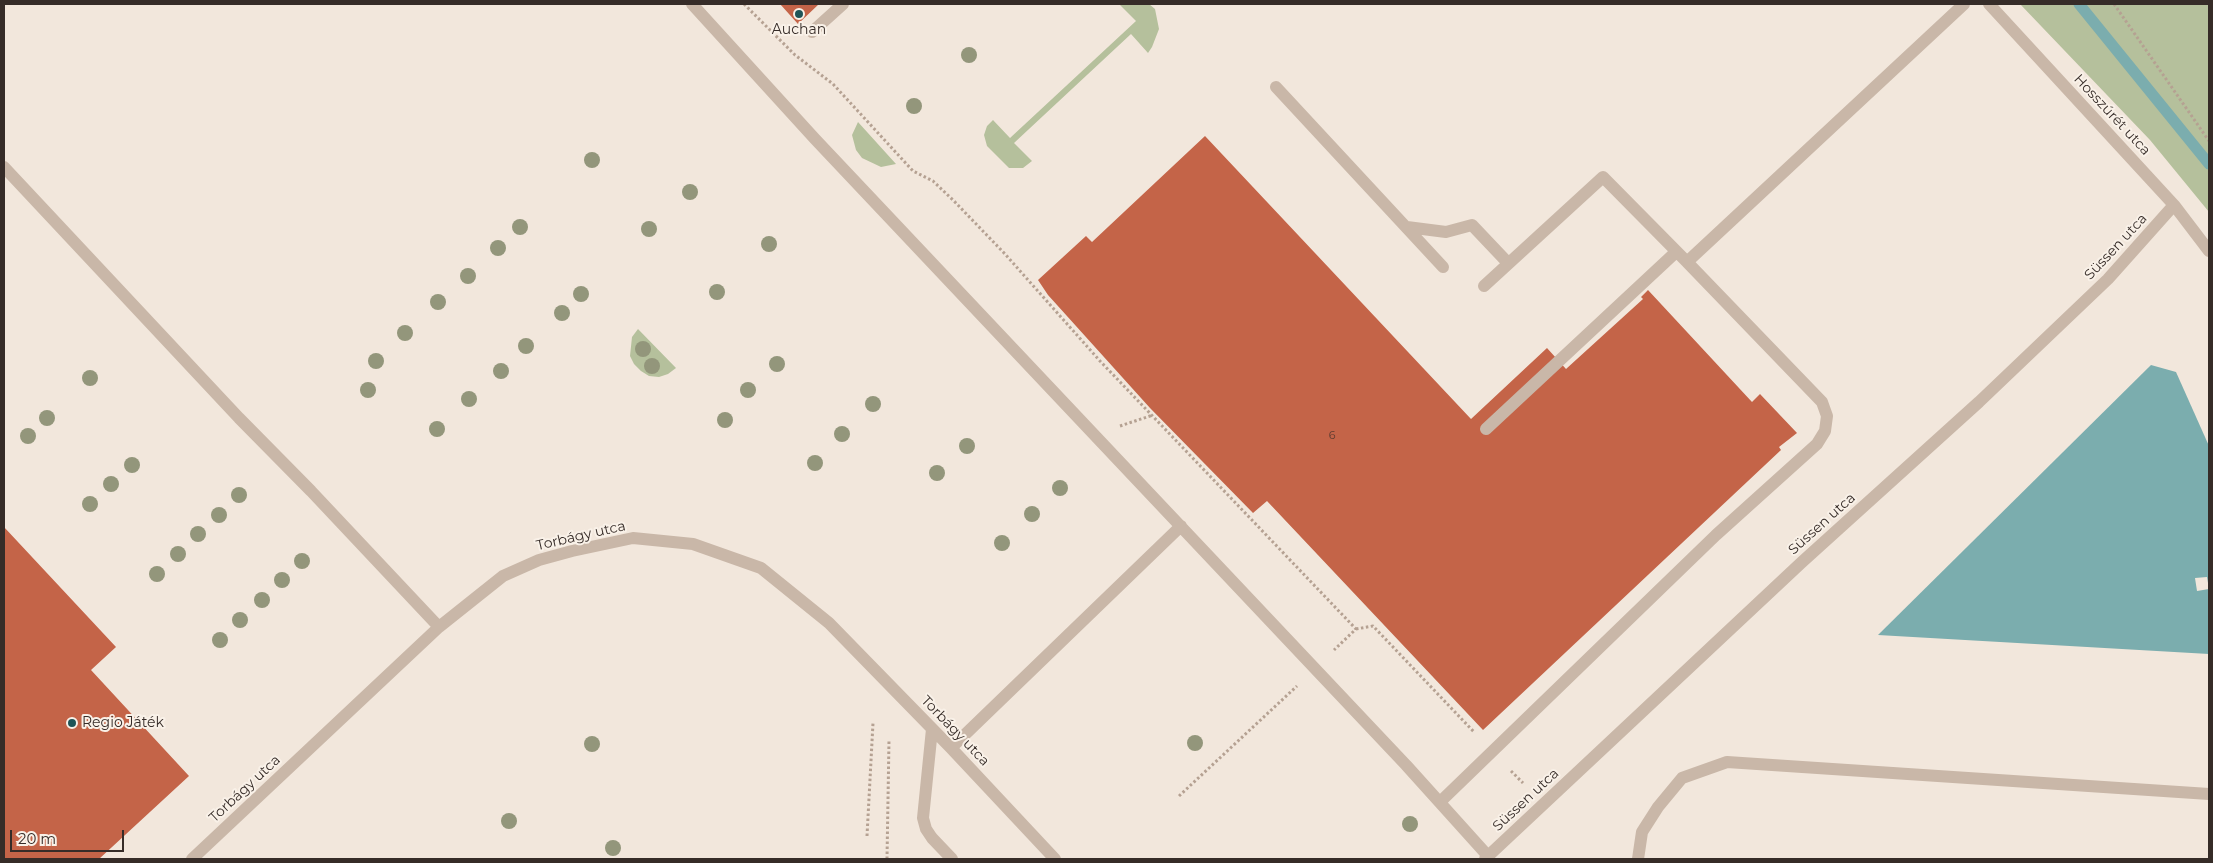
<!DOCTYPE html>
<html>
<head>
<meta charset="utf-8">
<style>
  body { margin:0 }
  #map { position:relative; width:2213px; height:863px; overflow:hidden; background:#f2e7dc; font-family:Montserrat,sans-serif }
  canvas { display:block }
  .frame { position:absolute; inset:0; border:5px solid #362c28; pointer-events:none }
  .scale { position:absolute; left:10px; top:830px; width:114px; height:22px; box-sizing:border-box; border:2px solid #362c28; border-top:0; padding-left:6px; font-size:15px; line-height:18px; white-space:nowrap; color:#362c28; -webkit-text-stroke:4px #f9f1e8; paint-order:stroke }
</style>
</head>
<body>
<div id="map">
<canvas width="2213" height="863"></canvas>
<div class="frame"></div>
<div class="scale">20 m</div>
</div>
<script>
const ctx = document.querySelector('canvas').getContext('2d');
ctx.lineJoin = 'round';
function paint(path, color) { ctx.fillStyle = color; ctx.fill(path, 'evenodd'); }
const toPath = rows => new Path2D(rows.map(r => 'M' + r).join(''));
function trace(path, color, width, dash) { ctx.strokeStyle = color; ctx.lineWidth = width; ctx.lineCap = dash ? 'butt' : 'round'; ctx.setLineDash(dash || []); ctx.stroke(path); }
function label(font, color, halo, rows, align = 'center') {
  ctx.font = font + ' Montserrat,sans-serif'; ctx.lineWidth = 4; ctx.setLineDash([]); ctx.textBaseline = 'middle'; ctx.strokeStyle = halo; ctx.fillStyle = color; for (const [text, x, y, turn = 0] of rows) {
    ctx.save(); ctx.translate(x, y); ctx.rotate((+turn || 0) * Math.PI / 180); ctx.textAlign = isNaN(turn) ? turn : align; if (halo) ctx.strokeText(text, 0, 0); ctx.fillText(text, 0, 0); ctx.restore();
  }
}
paint(toPath([
  [1119,4,1149,4,1155,9,1159,29,1152,47,1148,53,1131,34,1014,143,1032,161,1023,168,1009,168,987,146,984,135,987,126,993,120,1010,138,1136,21],
  [2020,4,2209,4,2209,212,2150,140],
  [858,122,896,164,881,167,862,158,856,150,852,135],
  [638,329,676,368,668,374,659,377,649,376,641,371,634,364,630,356,632,337]
]), '#b5c09c');
paint(toPath([
  [2151,365,2176,372,2209,446,2209,654,1878,635]
]), '#7badae');
paint(toPath([
  [2207,577,2209,589,2197,591,2195,578]
]), '#f2e7dc');
trace(toPath([
  [2079,4,2209,164]
]), '#7badae', 11);
paint(toPath([
  [780,4,819,4,798,24],
  [1205,136,1471,419,1547,348,1566,369,1643,299,1641,297,1648,290,1752,402,1760,394,1797,433,1779,447,1781,450,1483,730,1267,501,1253,513,1150,408,1048,295,1038,280,1086,236,1092,242],
  [4,527,116,647,91,670,189,776,99,859,4,859]
]), '#c46448');
trace(toPath([
  [744,4,795,55,833,84,913,171,933,181,954,201,1005,254,1100,361,1356,629,1334,650],
  [2114,4,2209,141],
  [1120,426,1153,415],
  [1356,629,1373,626,1474,732],
  [1511,771,1523,783],
  [1179,796,1297,686],
  [867,836,873,723],
  [887,859,889,740]
]), '#b5a192', 3, [2.5, 2.5]);
trace(toPath([
  [692,4,815,139,1406,765,1488,856],
  [1989,4,2174,205,2209,251],
  [812,32,843,4],
  [1276,87,1443,267],
  [4,167,239,418,311,491,439,627],
  [1407,227,1446,232,1472,225,1508,263],
  [1484,286,1603,177,1687,262,1964,4],
  [1486,429,1676,252],
  [932,729,923,818,926,829,932,838,952,859],
  [951,748,1181,526],
  [1440,802,1716,535,1817,444,1825,431,1827,416,1822,402,1687,262],
  [192,859,439,627,503,576,539,560,572,551,633,538,693,544,761,568,829,623,951,748,1055,859],
  [1485,859,1802,562,1979,402,2108,279,2174,205],
  [1638,859,1642,832,1658,807,1682,778,1727,762,2209,794]
]), '#c9b7a8', 12);
ctx.fillStyle = '#93967b';
for (const [x, y] of [
  [969,55],
  [914,106],
  [592,160],
  [690,192],
  [520,227],
  [649,229],
  [769,244],
  [498,248],
  [468,276],
  [717,292],
  [581,294],
  [438,302],
  [562,313],
  [405,333],
  [526,346],
  [643,349],
  [376,361],
  [777,364],
  [652,366],
  [501,371],
  [90,378],
  [368,390],
  [748,390],
  [469,399],
  [873,404],
  [47,418],
  [725,420],
  [437,429],
  [842,434],
  [28,436],
  [967,446],
  [815,463],
  [132,465],
  [937,473],
  [111,484],
  [1060,488],
  [239,495],
  [90,504],
  [1032,514],
  [219,515],
  [198,534],
  [1002,543],
  [178,554],
  [302,561],
  [157,574],
  [282,580],
  [262,600],
  [240,620],
  [220,640],
  [1195,743],
  [592,744],
  [509,821],
  [1410,824],
  [613,848]
]) { ctx.beginPath(); ctx.arc(x, y, 8, 0, 2 * Math.PI); ctx.fill(); }
for (const [x, y, r, color] of [
  [799,14,5,"#1e5457"],
  [72,723,5,"#1e5457"]
]) { const dot = new Path2D(); dot.arc(x, y, r, 0, 2 * Math.PI); ctx.fillStyle = color; ctx.fill(dot); trace(dot, '#f9f1e8', 2); }
label('11px', '#5a3a30', null, [
  ["6",1332,436]
]);
label('14px', '#362c28', '#f9f1e8', [
  ["Auchan",799,30],
  ["Regio Játék",82,723,"left"]
]);
label('14px', '#362c28', '#f9f1e8', [
  ["Hosszúrét utca",2112,115,47],
  ["Süssen utca",2116,247,-47],
  ["Süssen utca",1822,524,-42],
  ["Torbágy utca",581,536,-13],
  ["Torbágy utca",955,731,46],
  ["Torbágy utca",245,789,-43],
  ["Süssen utca",1526,800,-43]
]);
</script>
</body>
</html>
